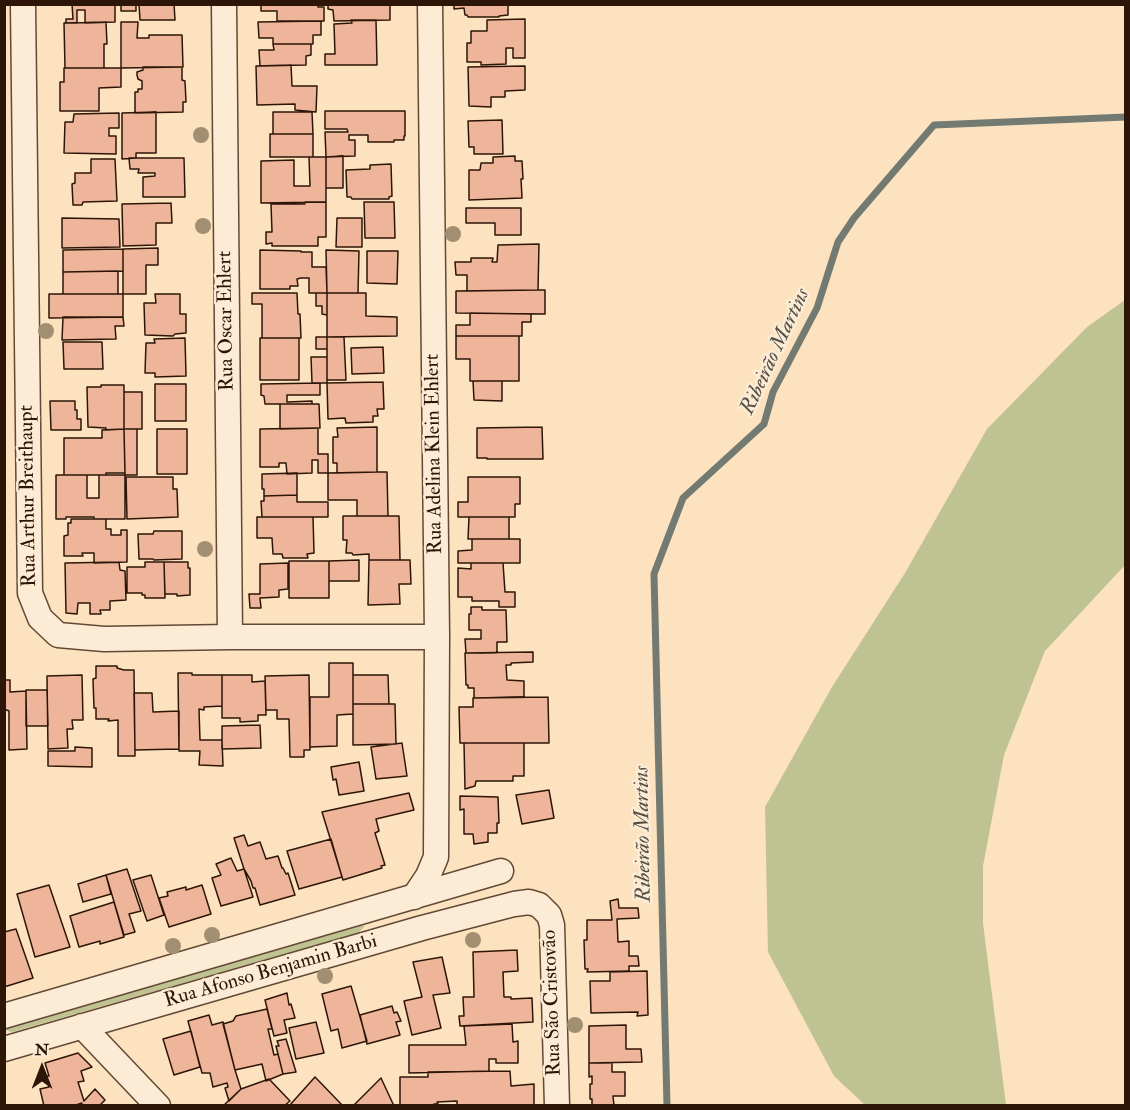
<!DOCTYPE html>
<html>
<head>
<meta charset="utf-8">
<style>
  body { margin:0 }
  #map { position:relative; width:1130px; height:1110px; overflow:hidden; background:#fce2be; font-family:"IM FELL Double Pica",serif }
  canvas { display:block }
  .frame { position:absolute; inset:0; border:6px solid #2d1608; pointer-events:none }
  .north { position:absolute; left:12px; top:1038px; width:60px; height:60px; -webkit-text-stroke:4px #fdecd5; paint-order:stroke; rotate:0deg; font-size:16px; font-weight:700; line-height:24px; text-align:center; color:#2d1608 }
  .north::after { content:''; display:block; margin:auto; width:21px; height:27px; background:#2d1608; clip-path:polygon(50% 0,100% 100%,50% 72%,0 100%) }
</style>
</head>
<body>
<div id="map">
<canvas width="1130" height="1110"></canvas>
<div class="frame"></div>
<div class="north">N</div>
</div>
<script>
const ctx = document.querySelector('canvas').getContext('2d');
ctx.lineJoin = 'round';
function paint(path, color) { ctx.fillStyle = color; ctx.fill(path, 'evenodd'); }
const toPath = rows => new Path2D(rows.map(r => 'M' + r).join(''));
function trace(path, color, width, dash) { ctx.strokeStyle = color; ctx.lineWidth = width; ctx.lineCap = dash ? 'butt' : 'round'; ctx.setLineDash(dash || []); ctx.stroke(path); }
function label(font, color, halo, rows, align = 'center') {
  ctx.font = font + ' "IM FELL Double Pica",serif'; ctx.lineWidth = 5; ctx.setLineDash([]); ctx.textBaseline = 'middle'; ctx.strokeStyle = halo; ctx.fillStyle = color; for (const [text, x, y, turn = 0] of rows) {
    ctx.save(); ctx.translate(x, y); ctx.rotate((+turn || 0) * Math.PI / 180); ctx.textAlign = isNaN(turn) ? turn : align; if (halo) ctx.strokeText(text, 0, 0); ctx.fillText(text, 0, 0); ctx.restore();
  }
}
paint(toPath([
  [1125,300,1125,565,1045,651,1004,755,983,866,983,923,1006,1105,865,1105,834,1076,768,952,765,807,832,687,905,573,987,429,1087,327],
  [354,925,365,926,358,933,12,1032,5,1030,9,1025]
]), '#bfc391');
trace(toPath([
  [667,1106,654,574,683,498,764,424,773,392,817,308,838,242,854,218,934,125,1126,117]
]), '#737a72', 7);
const building = toPath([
  [72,4,115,4,115,22,85,23,85,10,77,10,77,23,66,23,66,19,73,19,72,4],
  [121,4,136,4,136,11,121,11,121,4],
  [139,4,174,4,175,20,140,20,139,4],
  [261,4,318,4,318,7,324,7,324,21,277,21,277,11,261,11,261,4],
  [328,4,390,4,390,20,334,21,333,10,328,9,328,4],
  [454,4,508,4,508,15,499,16,499,17,468,17,467,15,465,15,464,8,454,9,454,4],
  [525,19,525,58,513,58,513,48,506,48,506,64,481,65,481,62,467,62,467,43,471,43,471,31,487,31,487,20,525,19],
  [351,20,376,20,377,65,325,65,325,54,335,54,334,24,352,23,351,20],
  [321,21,321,35,313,35,313,44,273,44,273,38,259,38,258,22,321,21],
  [106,22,107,44,104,44,104,68,65,68,64,23,106,22],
  [121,22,138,22,137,38,149,38,149,35,182,35,183,67,121,68,121,22],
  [273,44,311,44,311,55,306,56,306,65,260,66,259,50,274,50,273,44],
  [291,65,292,86,317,86,316,112,295,110,295,104,257,105,256,66,291,65],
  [525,66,525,90,505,91,505,97,491,97,491,107,469,106,468,67,525,66],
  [143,67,182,67,182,80,185,81,186,102,183,102,183,112,135,113,135,92,138,92,138,89,142,89,142,81,138,79,137,75,137,72,143,70,143,67],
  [64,68,121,68,121,87,99,88,99,111,60,111,60,82,64,82,64,68],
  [325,111,405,111,405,136,404,136,404,140,394,140,394,142,368,142,368,135,349,135,349,140,355,140,355,156,326,157,325,132,348,132,347,129,325,129,325,111],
  [156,112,156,153,136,153,136,158,122,159,122,113,156,112],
  [273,112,312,112,313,134,273,134,273,112],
  [119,113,119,128,109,128,109,136,116,136,116,154,64,153,65,122,73,122,74,114,119,113],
  [502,120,503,154,474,154,474,147,469,147,468,121,502,120],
  [270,134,313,134,313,157,270,157,270,134],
  [343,156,343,188,326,188,326,157,343,156],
  [515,156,515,161,522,161,523,179,521,179,522,198,469,200,469,170,480,170,481,163,493,163,493,157,515,156],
  [309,157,326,157,326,202,261,203,261,161,294,160,294,186,310,186,309,157],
  [129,158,184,158,185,197,143,197,143,177,155,176,155,173,138,173,139,169,130,169,129,158],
  [91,159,115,159,117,201,83,202,82,205,73,205,72,184,75,183,75,173,91,173,91,159],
  [391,164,392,196,389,197,389,199,352,199,351,197,347,197,346,170,370,169,370,165,391,164],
  [305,202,326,202,326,237,318,237,318,246,272,246,272,243,266,244,266,232,272,232,271,204,305,204,305,202],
  [364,202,394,202,395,238,365,238,364,202],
  [171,203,172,223,156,223,156,245,123,246,122,204,171,203],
  [466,208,521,208,521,235,495,235,495,223,466,223,466,208],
  [62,218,119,219,120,247,62,248,62,218],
  [337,218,362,218,362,247,336,247,337,218],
  [539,244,538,290,467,291,467,275,456,275,455,262,471,262,471,258,493,258,492,262,497,262,498,245,539,244],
  [158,248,158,265,146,265,146,294,123,294,123,249,158,248],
  [123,249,123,271,63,272,63,250,123,249],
  [260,250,301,251,301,252,312,252,312,267,326,267,327,293,309,293,309,278,301,278,297,279,298,286,290,286,290,289,260,289,260,250],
  [326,250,359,251,358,293,327,293,326,250],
  [367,251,398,251,397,284,367,283,367,251],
  [118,271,118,294,63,294,63,272,118,271],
  [538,290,545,290,545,314,456,313,456,291,538,290],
  [252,293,297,293,298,314,300,314,301,338,262,338,262,304,252,304,252,293],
  [316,293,327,293,327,315,322,314,322,306,316,306,316,293],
  [327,293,366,293,366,316,397,317,397,336,327,337,327,293],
  [49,294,123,294,123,317,49,318,49,294],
  [155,294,180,294,180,314,186,314,186,333,175,334,173,336,145,335,144,303,156,303,155,294],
  [470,313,531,314,531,322,522,322,522,336,456,336,456,325,470,325,470,313],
  [63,317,123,317,124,326,115,326,116,339,62,340,63,317],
  [456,336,519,336,519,381,470,381,470,359,456,359,456,336],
  [316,337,327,337,327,349,316,349,316,337],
  [327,337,344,337,346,380,327,380,327,337],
  [185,338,186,376,155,377,155,373,145,373,146,343,155,343,154,339,185,338],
  [260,338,299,338,299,380,260,380,260,338],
  [63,342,102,342,103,369,64,369,63,342],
  [383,347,384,373,352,374,351,348,383,347],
  [311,357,327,357,327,383,312,383,311,357],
  [473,381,502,381,502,401,474,400,473,381],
  [383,382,384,409,377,409,378,416,373,416,373,422,346,423,345,418,328,419,327,383,383,382],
  [320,383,320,395,287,395,287,402,312,401,312,404,265,404,264,396,261,395,261,384,320,383],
  [155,384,186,384,186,421,155,421,155,384],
  [101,385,124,385,124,429,106,430,106,428,88,427,87,387,101,387,101,385],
  [124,392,142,392,142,429,124,429,124,392],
  [50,401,75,401,75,410,77,410,77,419,81,419,81,430,51,430,50,401],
  [280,404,319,404,320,428,280,429,280,404],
  [377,427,377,472,337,473,337,463,333,463,333,437,338,437,337,428,377,427],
  [542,427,543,459,487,459,487,458,477,458,477,428,542,427],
  [318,428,318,454,328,454,328,473,318,473,318,460,312,460,312,473,287,474,286,463,279,463,279,467,260,467,260,429,318,428],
  [124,429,125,473,106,473,106,475,64,475,64,438,102,438,102,430,124,429],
  [124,429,137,429,137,475,125,475,124,429],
  [157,429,187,429,187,474,157,474,157,429],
  [377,472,387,472,388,516,357,516,357,500,328,500,328,473,377,472],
  [297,473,297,495,264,496,264,489,262,489,262,474,297,473],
  [56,475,87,475,87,498,99,498,99,475,125,475,125,519,94,519,94,517,66,517,66,519,56,519,56,475],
  [126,477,173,477,173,489,177,489,178,517,127,519,126,477],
  [468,477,520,477,520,504,515,504,515,517,458,517,458,502,468,502,468,477],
  [297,495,297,502,328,502,328,517,262,517,261,501,264,501,264,496,297,495],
  [343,516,399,516,400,560,369,560,369,554,353,555,352,553,346,553,347,540,343,540,343,516],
  [257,517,313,517,314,553,307,554,308,558,283,558,282,554,273,554,272,538,257,538,257,517],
  [469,517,509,517,509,539,468,539,469,517],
  [71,519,106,519,106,529,111,529,111,535,121,535,121,530,127,530,127,562,94,563,94,553,82,553,83,556,64,556,64,536,68,535,68,523,71,523,71,519],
  [154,531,182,531,182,559,154,560,153,559,139,559,138,534,153,534,154,531],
  [472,539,520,539,520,563,458,563,458,551,472,550,472,539],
  [359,560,359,581,329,581,329,561,359,560],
  [369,560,410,560,411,584,399,584,400,604,368,605,369,560],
  [289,561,329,561,329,598,289,598,289,561],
  [119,562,120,570,125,571,126,600,110,601,110,610,100,610,101,614,90,614,90,603,78,603,77,614,66,613,65,563,119,562],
  [145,562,164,562,165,598,145,598,145,595,142,595,142,593,127,593,127,567,145,567,145,562],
  [164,562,188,562,188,568,190,568,190,595,177,596,177,594,165,594,164,562],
  [288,563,288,589,279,590,279,597,260,598,261,608,250,608,249,594,260,594,260,564,288,563],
  [471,563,503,563,505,592,515,592,515,607,499,607,499,601,472,601,472,597,458,597,458,568,471,569,471,563],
  [471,607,482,607,482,610,506,610,507,642,497,642,497,653,466,653,465,639,481,639,481,630,469,630,469,614,471,614,471,607],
  [533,652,533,662,511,663,511,665,506,665,507,680,524,681,524,697,474,698,474,688,468,688,468,685,466,685,465,653,533,652],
  [329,663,353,663,353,714,337,715,337,746,310,747,310,697,329,697,329,663],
  [96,666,117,666,117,668,124,670,134,670,135,756,118,756,118,720,108,721,109,719,96,719,96,708,94,708,93,679,96,678,96,666],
  [178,673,192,673,192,675,222,675,222,706,204,707,204,710,199,709,200,740,222,740,223,766,199,765,200,751,179,751,178,673],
  [82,675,83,720,72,720,73,729,67,729,68,748,48,749,47,676,82,675],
  [222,675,252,675,252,682,265,681,266,715,258,715,258,721,240,722,240,718,222,718,222,675],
  [309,675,310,750,304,750,304,757,290,757,289,719,277,719,277,710,266,710,265,676,309,675],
  [353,675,388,675,389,704,353,704,353,675],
  [4,680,10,680,10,692,26,691,27,749,9,750,9,711,4,709,4,680],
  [26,690,47,690,48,726,26,726,26,690],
  [134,693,152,693,153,712,179,711,179,749,135,750,134,693],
  [548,697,549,743,460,743,459,707,473,707,473,698,548,697],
  [353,704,395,704,396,744,353,745,353,704],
  [260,725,261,748,222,749,222,726,260,725],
  [402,743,407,776,376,779,371,747,402,743],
  [464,743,524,743,524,776,513,776,513,781,476,781,475,786,465,789,464,743],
  [75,747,92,748,92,767,48,766,48,751,75,751,75,747],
  [359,762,364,791,339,795,336,779,333,780,331,767,359,762],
  [549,790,554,818,522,824,516,795,549,790],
  [409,793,414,810,376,819,379,831,375,833,385,865,381,866,382,868,343,880,322,812,409,793],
  [460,796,498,797,499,823,497,823,497,833,488,833,488,842,474,844,473,834,464,834,464,809,460,810,460,796],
  [244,835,248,846,260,842,266,859,278,856,282,868,283,868,286,874,288,873,295,895,260,905,255,888,253,888,251,881,244,869,234,838,244,835],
  [331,839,342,877,299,889,287,851,331,839],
  [231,858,237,871,244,869,253,897,221,906,212,878,221,875,216,864,231,858],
  [127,869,141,911,129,914,135,932,124,935,106,875,127,869],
  [106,875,111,894,83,902,78,884,106,875],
  [151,875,164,915,147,921,133,880,151,875],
  [49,885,70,947,35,957,17,894,49,885],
  [202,885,211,914,169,927,159,898,168,896,167,892,186,887,186,890,202,885],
  [618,899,619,908,638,908,639,918,617,919,618,942,629,941,629,956,638,956,639,966,629,966,629,971,587,972,588,969,585,969,584,940,587,940,587,920,612,920,610,901,618,899],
  [114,902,124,937,100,944,100,941,79,947,70,916,114,902],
  [16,929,33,978,4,987,4,932,16,929],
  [517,950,518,971,503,972,504,997,511,997,511,999,532,998,533,1022,460,1026,459,1016,464,1016,463,997,474,997,473,952,517,950],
  [442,957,450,993,433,995,441,1028,412,1035,404,1001,422,997,413,962,442,957],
  [647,971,648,1015,637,1016,638,1012,591,1013,590,981,610,981,610,972,647,971],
  [351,986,367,1041,342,1048,338,1029,331,1031,322,994,351,986],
  [287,993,289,1005,291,1004,295,1018,284,1020,287,1033,274,1036,265,1000,287,993],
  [392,1006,394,1013,397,1012,401,1021,396,1022,400,1035,367,1044,360,1015,392,1006],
  [267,1009,272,1029,268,1029,274,1055,278,1054,283,1074,266,1081,262,1064,235,1070,223,1024,233,1021,236,1016,267,1009],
  [209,1015,212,1025,223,1022,235,1070,241,1089,229,1101,225,1088,228,1087,227,1083,213,1087,210,1073,202,1073,188,1021,209,1015],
  [316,1022,324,1053,296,1059,289,1028,316,1022],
  [512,1024,513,1042,518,1041,518,1063,496,1063,496,1059,489,1059,489,1071,409,1073,409,1045,466,1045,464,1026,512,1024],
  [626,1025,626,1049,641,1049,642,1062,589,1063,589,1026,626,1025],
  [191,1031,200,1067,174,1075,163,1039,191,1031],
  [286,1039,296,1072,283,1074,276,1046,279,1046,277,1041,286,1039],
  [78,1053,92,1067,81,1071,84,1081,78,1082,84,1101,95,1089,105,1100,99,1106,80,1106,82,1103,73,1106,44,1106,40,1089,49,1087,46,1076,49,1076,45,1063,78,1053],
  [589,1063,612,1063,612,1072,625,1072,625,1096,613,1096,614,1106,592,1106,592,1099,590,1099,590,1084,592,1084,592,1076,589,1077,589,1063],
  [510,1071,511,1086,534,1084,534,1105,457,1106,457,1101,437,1102,438,1104,434,1104,434,1106,400,1106,400,1077,428,1077,428,1072,510,1071],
  [315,1077,343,1106,289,1106,315,1077],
  [381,1078,394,1106,354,1105,381,1078],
  [269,1079,290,1101,284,1106,223,1106,241,1089,269,1079]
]);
paint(building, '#efb59a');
trace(building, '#2d1608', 1.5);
const minor = toPath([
  [23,4,30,593,40,618,58,635,104,639,230,637,437,637],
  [224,4,230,637],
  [414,897,428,876,436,857,437,637,430,4],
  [4,1016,501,871],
  [82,1026,158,1106],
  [4,1049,422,928,514,904,529,902,539,905,549,915,552,925,557,1106]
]);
trace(minor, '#614936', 27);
trace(minor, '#fdecd5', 24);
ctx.fillStyle = '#a28e70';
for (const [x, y] of [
  [201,135],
  [203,226],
  [453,234],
  [46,331],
  [205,549],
  [212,935],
  [473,940],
  [173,946],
  [325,976],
  [575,1025]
]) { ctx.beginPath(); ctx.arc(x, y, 8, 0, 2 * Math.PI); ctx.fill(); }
label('20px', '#2d1608', '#fdecd5', [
  ["Rua Oscar Ehlert",227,321,-91],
  ["Rua Adelina Klein Ehlert",435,454,-91],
  ["Rua Arthur Breithaupt",29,496,-91],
  ["Rua Afonso Benjamin Barbi",271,972,-16],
  ["Rua São Cristovão",553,1003,-92]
]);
label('italic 21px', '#565046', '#fdecd5', [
  ["Ribeirão Martins",776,352,-65],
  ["Ribeirão Martins",644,834,-91]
]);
</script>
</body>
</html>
